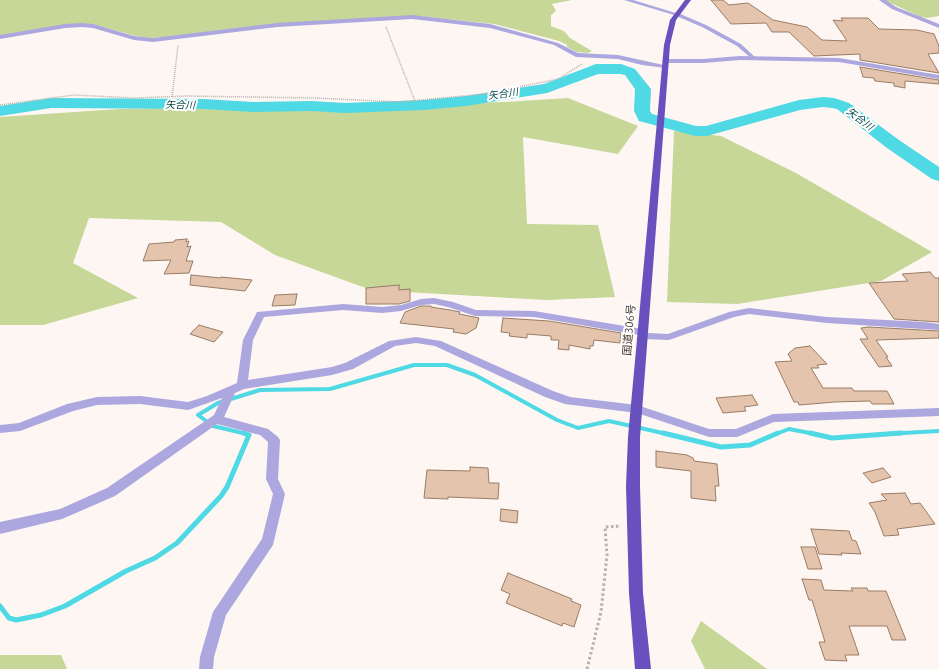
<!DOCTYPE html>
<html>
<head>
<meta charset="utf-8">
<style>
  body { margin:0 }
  canvas { display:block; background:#fdf6f2 }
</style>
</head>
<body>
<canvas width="939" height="669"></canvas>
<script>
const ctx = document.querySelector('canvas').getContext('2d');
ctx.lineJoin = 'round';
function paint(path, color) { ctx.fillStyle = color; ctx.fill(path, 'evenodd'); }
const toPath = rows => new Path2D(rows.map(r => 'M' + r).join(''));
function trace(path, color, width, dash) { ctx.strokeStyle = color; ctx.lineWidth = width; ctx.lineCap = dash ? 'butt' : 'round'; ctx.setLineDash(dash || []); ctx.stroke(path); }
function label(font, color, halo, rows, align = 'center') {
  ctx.font = font + ' Ubuntu,"Noto Sans JP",sans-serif'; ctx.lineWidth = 4; ctx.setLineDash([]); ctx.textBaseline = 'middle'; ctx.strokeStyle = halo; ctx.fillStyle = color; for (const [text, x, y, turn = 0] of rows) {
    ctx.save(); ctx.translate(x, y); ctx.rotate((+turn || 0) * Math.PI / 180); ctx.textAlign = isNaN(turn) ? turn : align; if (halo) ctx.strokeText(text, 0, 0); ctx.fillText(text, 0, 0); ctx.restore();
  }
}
paint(toPath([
  [0,0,572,0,552,4,556,11,551,15,551,26,564,31,570,38,592,51,588,53,577,52,567,47,567,45,559,41,494,24,418,16,388,17,152,38,136,36,95,25,86,24,0,36],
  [884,0,939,0,939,16,927,18,921,17],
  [568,98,638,126,618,154,523,137,527,224,598,225,615,297,546,300,371,290,275,255,221,222,89,218,73,263,138,298,43,325,0,325,0,117,119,109,505,102],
  [674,131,721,136,796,173,932,252,881,281,737,304,667,302],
  [701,621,767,669,705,669,691,641],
  [0,655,61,655,67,669,0,669]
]), '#c6d797');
trace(toPath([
  [247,434,213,426,198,415,218,403,260,390,330,389,414,365,447,365,475,375,557,420,578,428,609,421,667,434],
  [776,434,789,429,815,434],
  [886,434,939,431]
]), '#4fd9e4', 4);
trace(toPath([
  [663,433,721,447,750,445,778,433],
  [810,433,832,438,901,433],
  [0,606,9,618,16,620,41,615,65,606,126,571,155,558,177,543,221,496,227,487,249,435,243,433]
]), '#4fd9e4', 5);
paint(toPath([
  [596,64,621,64,635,69,651,89,650,111,652,114,696,126,706,126,799,100,823,97,834,98,849,103,899,140,939,167,939,181,932,179,887,148,837,109,832,108,823,107,800,110,707,136,695,136,639,121,634,111,635,89,625,75,620,74,598,74,547,93,466,106,424,110,345,113,311,111,253,112,204,109,51,108,0,116,0,106,51,98,204,99,253,102,311,101,345,103,424,100,466,96,544,84,596,64]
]), '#4fd9e4');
const building = toPath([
  [711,0,723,0,729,5,748,3,773,20,807,27,822,40,847,41,833,20,843,21,841,18,868,18,879,29,917,30,934,34,939,46,939,53,928,54,939,73,860,60,860,54,814,56,789,32,772,32,766,23,731,24,711,0],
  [860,67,939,80,939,84,905,81,905,88,894,86,894,83,875,81,874,78,863,77,860,67],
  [187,239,186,242,189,241,187,247,191,246,186,261,193,261,189,273,164,274,171,260,143,261,149,244,174,242,175,240,187,239],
  [930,272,935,278,939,278,939,322,894,319,869,283,908,281,902,274,930,272],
  [191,275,221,278,221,277,252,280,245,291,190,285,191,275],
  [399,285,399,290,410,289,410,301,399,304,366,304,366,288,399,285],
  [297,294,295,305,272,306,275,295,297,294],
  [421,306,431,306,431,307,450,310,460,312,459,314,479,318,476,328,466,334,453,332,454,329,400,323,405,312,421,306],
  [503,318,549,321,621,333,620,343,594,340,593,346,590,346,590,349,569,345,569,350,558,349,559,340,551,340,551,336,527,334,527,338,509,336,510,333,501,332,503,318],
  [199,325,223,332,214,342,190,334,199,325],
  [869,327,939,331,939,338,876,340,888,357,886,357,892,366,879,367,860,339,868,339,861,328,869,327],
  [810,346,827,364,817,365,819,368,811,368,823,388,852,388,854,391,887,391,894,404,872,404,870,401,835,402,799,405,798,402,794,402,775,362,792,361,788,354,795,348,810,346],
  [752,395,758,405,744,407,746,411,723,413,716,398,752,395],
  [656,451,687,455,693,458,694,461,717,464,719,486,715,486,716,501,691,498,691,471,656,467,656,451],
  [470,467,488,468,489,483,499,483,498,499,448,497,448,499,424,498,427,470,470,471,470,467],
  [883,468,891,477,872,483,863,473,883,468],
  [905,493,911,504,920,503,935,524,897,529,899,535,884,536,875,512,869,503,887,500,881,494,905,493],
  [501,509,518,511,517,523,500,521,501,509],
  [811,529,849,531,852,540,856,541,861,554,841,553,842,555,819,554,811,529],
  [801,547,815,547,822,569,808,569,801,547],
  [508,573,572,599,571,601,581,605,574,627,563,623,562,626,506,603,510,594,501,590,508,573],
  [802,579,821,580,824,590,853,591,851,588,867,588,868,591,886,591,906,640,892,640,887,626,849,626,859,655,845,655,847,661,825,660,819,642,825,642,812,600,809,600,802,579]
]);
paint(building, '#e4c4ac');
trace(building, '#997c66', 1);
trace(toPath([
  [386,27,415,101],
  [172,97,178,45],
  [0,105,74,95,134,98,187,96,315,98,400,102,484,94,558,79,582,64]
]), '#b9b0aa', 1.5, [1, 1]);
trace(toPath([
  [587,669,601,612,607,555,605,527,621,526]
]), '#b9b0aa', 3, [2.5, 2.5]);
paint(toPath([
  [674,13,678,13,706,25,741,44,756,58,752,59,737,46,702,27,674,15,674,13]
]), '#ada7df');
paint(toPath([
  [624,0,633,0,679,14,674,15,624,0],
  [879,0,886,0,896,7,939,24,939,28,892,9,879,0],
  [412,15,490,24,558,43,578,53,618,55,668,66,665,68,642,65,618,59,576,57,554,45,490,28,412,19,277,27,153,42,134,40,93,28,82,27,65,28,0,39,0,35,65,24,82,23,93,24,134,36,153,38,277,23,412,15],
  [740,56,839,58,939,75,939,79,839,62,740,60,703,63,665,63,662,61,665,59,703,59,740,56],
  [434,298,453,302,476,310,534,311,643,329,647,330,648,333,668,334,729,312,749,308,827,317,925,322,939,324,939,330,827,323,749,314,734,317,669,340,643,339,639,338,639,335,534,317,475,316,448,307,434,304,421,305,401,311,382,313,343,310,264,317,253,340,248,380,332,367,345,363,389,341,416,337,441,341,553,391,570,397,637,405,709,429,736,429,773,414,939,408,939,416,774,422,737,437,709,437,637,413,565,404,545,397,435,346,416,343,395,346,353,369,332,375,244,389,235,393,224,417,268,429,278,437,280,440,278,479,285,494,273,545,226,615,214,657,213,669,199,669,200,657,213,612,262,539,273,494,266,479,268,442,260,435,217,424,115,496,62,519,0,534,0,522,60,509,107,488,214,415,222,398,188,410,140,404,97,405,73,411,20,431,0,433,0,425,19,423,67,404,97,397,140,396,188,402,207,396,237,383,243,340,257,312,343,304,382,307,401,305,421,299,434,298]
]), '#ada7df');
paint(toPath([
  [685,0,691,0,676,20,670,45,640,437,640,486,643,593,651,669,635,669,629,593,626,486,628,437,664,45,670,20,685,0]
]), '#6850be');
label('italic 10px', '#014348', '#fff', [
  ["矢合川",503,94,-8],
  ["矢合川",180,105,1],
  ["矢合川",860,119,37]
]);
label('11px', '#42362c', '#fff', [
  ["国道306号",629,330,-85]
]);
</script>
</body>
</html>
